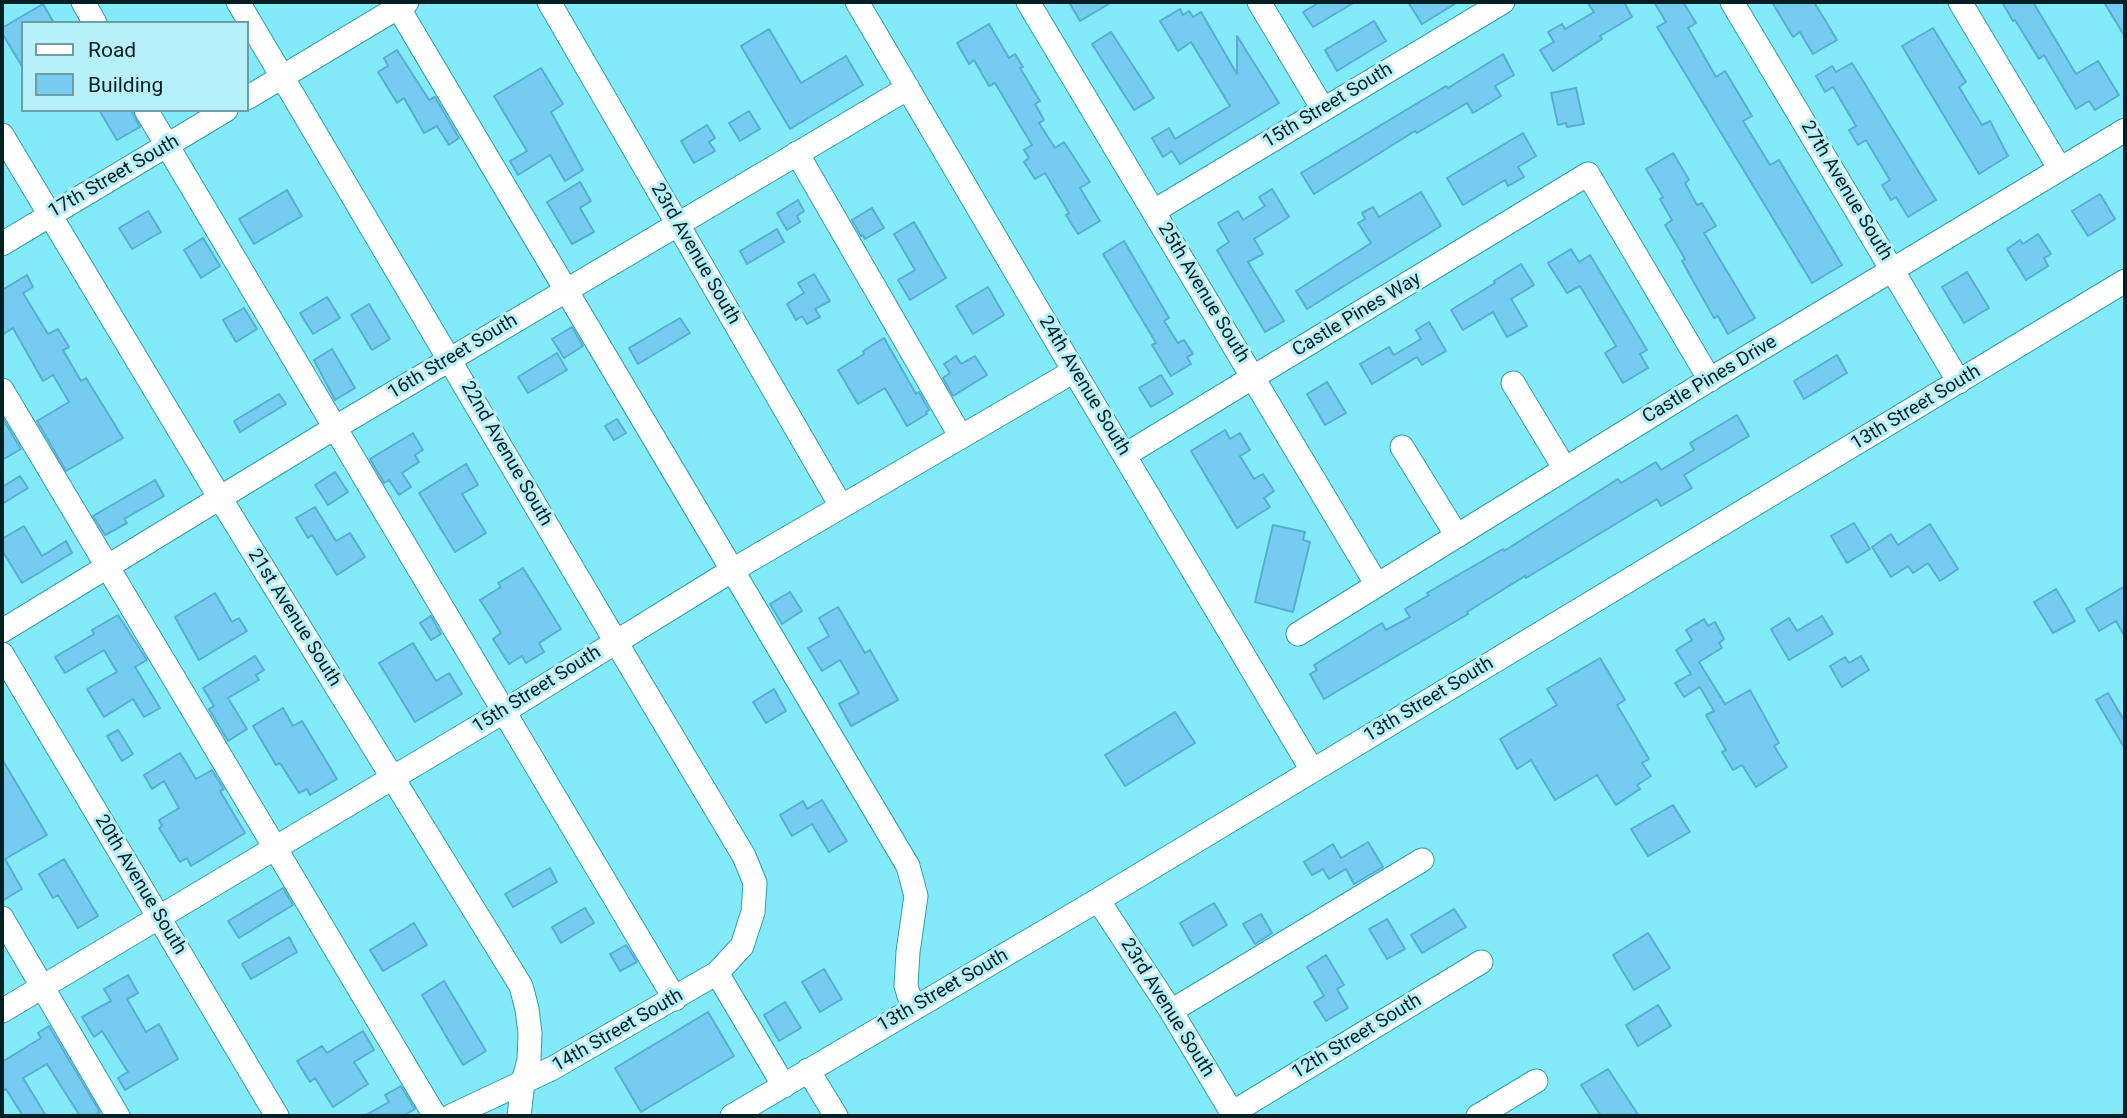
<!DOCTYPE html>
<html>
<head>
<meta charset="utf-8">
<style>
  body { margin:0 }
  #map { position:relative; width:2127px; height:1118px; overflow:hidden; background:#83eaf9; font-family:Roboto,sans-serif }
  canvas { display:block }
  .frame { position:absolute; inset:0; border:4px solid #002024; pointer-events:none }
  .legend { position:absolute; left:21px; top:21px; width:228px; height:91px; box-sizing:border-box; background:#b7f0f9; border:2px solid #6e9da4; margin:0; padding:9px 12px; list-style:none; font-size:21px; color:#002024 }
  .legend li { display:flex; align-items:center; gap:14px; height:35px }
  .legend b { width:35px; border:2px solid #6e9da4 }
</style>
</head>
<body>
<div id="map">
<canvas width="2127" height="1118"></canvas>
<div class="frame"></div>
<ul class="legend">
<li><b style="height:9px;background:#fff"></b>Road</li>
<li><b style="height:19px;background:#75ccf0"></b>Building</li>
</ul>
</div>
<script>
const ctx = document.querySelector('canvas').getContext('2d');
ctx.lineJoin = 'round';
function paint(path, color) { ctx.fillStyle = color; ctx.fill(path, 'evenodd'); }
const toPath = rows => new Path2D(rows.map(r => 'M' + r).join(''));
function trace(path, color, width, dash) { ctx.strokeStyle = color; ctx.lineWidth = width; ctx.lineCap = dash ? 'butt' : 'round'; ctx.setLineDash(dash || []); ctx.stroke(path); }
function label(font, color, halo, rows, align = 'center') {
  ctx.font = font + ' Roboto,sans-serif'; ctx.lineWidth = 6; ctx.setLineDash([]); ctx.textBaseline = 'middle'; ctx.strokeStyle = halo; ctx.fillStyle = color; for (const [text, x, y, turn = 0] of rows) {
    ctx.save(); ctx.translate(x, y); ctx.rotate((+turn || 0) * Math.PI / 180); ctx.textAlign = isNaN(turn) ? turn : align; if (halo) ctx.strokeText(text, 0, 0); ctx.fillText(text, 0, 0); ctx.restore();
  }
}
const building = toPath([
  [1069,2,1112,2,1080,21,1069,2],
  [1320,2,1355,2,1313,27,1303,12,1320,2],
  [1408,2,1458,2,1422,24,1408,2],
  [1587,2,1624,2,1632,17,1600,36,1602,39,1553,71,1540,50,1554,42,1548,32,1562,24,1565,29,1594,12,1587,2],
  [1654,2,1683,2,1696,23,1688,28,1716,77,1725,71,1752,116,1743,121,1770,165,1779,160,1842,265,1812,283,1657,27,1666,22,1654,2],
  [1772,2,1814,2,1837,40,1813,54,1800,32,1793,37,1772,2],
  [2002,2,2033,2,2076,74,2098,61,2119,95,2095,110,2089,101,2076,109,2044,55,2039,59,2015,20,2013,21,2002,2],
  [2104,2,2125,2,2125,37,2104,2],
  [43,4,54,23,23,23,23,68,2,33,2,28,43,4],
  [1180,9,1183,15,1189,11,1193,17,1201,12,1237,74,1237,36,1279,103,1180,164,1172,151,1163,157,1152,138,1169,128,1175,139,1230,106,1191,42,1178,51,1160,21,1180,9],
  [1374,21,1386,41,1337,71,1325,50,1374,21],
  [989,24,1009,58,1015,54,1023,67,1020,68,1040,101,1035,104,1044,120,1039,123,1055,148,1064,142,1090,182,1080,188,1100,221,1078,234,1066,215,1069,213,1045,173,1035,179,1024,162,1029,158,1024,150,1032,145,995,83,989,86,974,60,969,64,957,43,989,24],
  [1933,28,1966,82,1959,87,1982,125,1990,121,2008,156,1979,174,1902,46,1933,28],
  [769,29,801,83,846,56,863,85,790,129,741,46,769,29],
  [1111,32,1154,98,1134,110,1092,44,1111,32],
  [397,50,429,100,435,97,459,138,449,145,437,126,424,133,404,98,397,103,378,72,388,66,384,58,397,50],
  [1503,54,1514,75,1495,86,1501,96,1473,113,1467,103,1417,133,1415,131,1314,194,1301,173,1446,86,1448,88,1503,54],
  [1852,63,1936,200,1908,217,1896,197,1891,200,1882,185,1890,180,1866,140,1858,145,1849,130,1856,126,1833,87,1825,92,1816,76,1832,66,1836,72,1852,63],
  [541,68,563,104,551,112,583,170,565,181,550,155,518,175,510,161,527,151,494,96,541,68],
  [1576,88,1584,124,1567,127,1566,123,1558,125,1551,93,1576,88],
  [99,110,131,110,140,127,117,140,99,110],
  [749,111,760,129,740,141,729,123,749,111],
  [707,125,715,138,709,142,715,151,694,163,681,141,707,125],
  [1523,133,1536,156,1518,167,1524,177,1508,186,1505,180,1463,205,1447,178,1523,133],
  [1673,153,1689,180,1685,183,1697,205,1702,203,1716,226,1704,233,1755,318,1728,334,1718,316,1714,318,1682,261,1685,259,1665,225,1672,220,1660,199,1663,197,1646,169,1673,153],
  [580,182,591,201,580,208,594,232,572,244,547,202,580,182],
  [1272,189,1289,217,1254,239,1263,254,1248,262,1284,321,1265,332,1217,250,1229,242,1218,223,1238,211,1243,220,1265,206,1259,197,1272,189],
  [287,190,302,216,254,244,239,219,287,190],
  [1421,192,1441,226,1307,309,1296,291,1371,243,1358,223,1365,219,1362,213,1373,207,1379,217,1421,192],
  [2100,194,2115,219,2088,236,2072,211,2100,194],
  [798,200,804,211,797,216,800,222,787,230,777,213,798,200],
  [872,208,884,228,865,239,863,235,861,236,852,220,872,208],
  [148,211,161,232,132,249,119,228,148,211],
  [914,222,946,278,910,300,898,280,915,270,894,234,914,222],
  [777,229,784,242,747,264,740,251,777,229],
  [2038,234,2051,254,2044,258,2048,266,2026,280,2007,249,2020,240,2023,244,2038,234],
  [203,238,220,266,201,278,184,250,203,238],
  [1124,241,1169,318,1164,321,1178,343,1184,340,1193,354,1187,357,1191,364,1171,376,1152,345,1156,343,1103,254,1124,241],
  [1571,249,1579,262,1590,255,1647,350,1640,354,1648,368,1623,383,1605,353,1616,346,1580,286,1567,293,1548,263,1571,249],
  [1521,264,1534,285,1511,299,1527,326,1507,337,1493,312,1463,330,1451,310,1495,283,1494,281,1521,264],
  [1967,272,1989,308,1964,323,1942,287,1967,272],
  [814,274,830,301,815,309,820,317,807,324,802,316,796,320,787,304,804,293,798,283,814,274],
  [27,275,33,287,23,293,48,334,58,329,69,347,63,350,81,381,86,378,123,438,66,471,37,421,69,402,53,375,43,381,13,328,2,335,2,290,27,275],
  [988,287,1004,315,973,334,956,306,988,287],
  [327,297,340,318,313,334,300,313,327,297],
  [369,304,390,339,372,350,351,315,369,304],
  [244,308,257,329,236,342,223,320,244,308],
  [680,318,690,333,638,364,629,348,680,318],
  [1429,322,1446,351,1422,365,1417,357,1372,384,1360,364,1389,347,1394,355,1421,339,1416,330,1429,322],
  [572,327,583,346,564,358,552,339,572,327],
  [884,338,916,394,919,392,929,410,926,412,927,414,907,426,885,388,858,404,838,370,864,354,863,351,884,338],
  [332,349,355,388,335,400,314,360,332,349],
  [557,353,567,370,528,393,518,377,557,353],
  [1837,355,1847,373,1804,399,1794,381,1837,355],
  [956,356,961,364,975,356,987,375,953,396,943,378,950,373,944,364,956,356],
  [1161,375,1173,394,1151,407,1139,388,1161,375],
  [1327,382,1346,413,1325,425,1307,394,1327,382],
  [279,394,286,404,240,432,234,421,279,394],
  [1737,415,1749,436,1684,475,1692,488,1661,506,1657,499,1526,578,1525,576,1467,612,1468,614,1324,699,1310,674,1317,670,1314,665,1382,623,1386,630,1410,617,1405,609,1429,595,1427,593,1503,549,1504,551,1618,479,1621,483,1656,462,1661,470,1694,450,1690,443,1737,415],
  [2,417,21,449,2,460,2,417],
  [617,419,626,433,614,440,605,426,617,419],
  [1225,430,1230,439,1240,433,1250,450,1240,456,1254,479,1263,474,1274,491,1264,498,1270,507,1237,528,1191,451,1225,430],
  [413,433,423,450,415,455,419,462,402,473,411,487,399,495,389,480,384,483,370,459,413,433],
  [466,464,478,485,462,494,486,533,455,552,419,493,466,464],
  [335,472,348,492,328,505,315,485,335,472],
  [20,476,28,488,2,504,2,487,20,476],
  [155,480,164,496,124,519,127,523,105,535,93,516,155,480],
  [315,507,336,541,350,533,365,557,337,575,312,535,308,538,296,518,315,507],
  [1854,523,1870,549,1847,563,1831,536,1854,523],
  [1930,524,1958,569,1940,581,1928,563,1913,573,1908,566,1891,577,1872,547,1891,534,1898,545,1930,524],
  [1273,525,1305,532,1303,540,1310,542,1293,612,1255,602,1273,525],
  [24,526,42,556,66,541,72,553,22,583,2,550,2,539,24,526],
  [523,568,561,629,539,643,544,652,526,663,522,656,509,664,493,639,501,633,480,600,501,587,498,583,523,568],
  [2125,586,2125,637,2116,621,2099,631,2086,609,2125,586],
  [2056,589,2075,621,2053,633,2034,602,2056,589],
  [790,592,802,611,782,624,770,604,790,592],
  [215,593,232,622,239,618,247,631,199,660,175,617,215,593],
  [838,607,865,653,870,650,898,700,851,726,839,704,859,693,840,660,822,671,808,648,829,636,819,618,838,607],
  [118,615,147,660,135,667,160,708,144,717,133,699,104,717,87,689,117,672,104,650,65,673,55,657,94,634,92,630,118,615],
  [431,616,441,634,431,640,420,623,431,616],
  [1822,616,1833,634,1789,660,1771,629,1789,618,1797,631,1822,616],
  [1704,619,1708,626,1715,622,1724,639,1719,643,1722,648,1699,662,1725,704,1750,690,1779,743,1774,746,1787,767,1756,787,1742,765,1733,770,1722,752,1726,750,1706,715,1714,711,1700,687,1684,697,1675,683,1691,674,1676,650,1692,640,1686,630,1704,619],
  [413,643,436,681,449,673,462,694,415,722,379,663,413,643],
  [255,656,264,670,256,675,259,680,228,698,247,729,228,741,209,709,214,706,203,688,255,656],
  [1861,656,1869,670,1842,687,1830,666,1845,657,1849,663,1861,656],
  [1600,658,1625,700,1617,705,1649,759,1642,763,1651,776,1637,785,1640,789,1616,805,1597,775,1555,800,1531,760,1517,769,1500,739,1557,705,1547,689,1600,658],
  [774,689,786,711,766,723,753,702,774,689],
  [2108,693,2125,722,2125,749,2096,700,2108,693],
  [283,708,293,726,302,721,337,779,310,795,307,789,299,793,280,763,276,765,253,726,283,708],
  [1175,712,1195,743,1125,786,1105,755,1175,712],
  [118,730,133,754,122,761,107,736,118,730],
  [180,753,196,779,212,770,224,789,220,791,245,833,191,866,187,858,180,862,159,828,162,826,159,820,179,808,164,781,152,789,144,775,180,753],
  [2,759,47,835,5,859,22,889,2,901,2,759],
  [822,800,847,841,829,852,812,824,792,836,780,815,803,801,807,809,822,800],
  [1673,805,1690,832,1648,856,1631,829,1673,805],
  [1368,842,1383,867,1354,884,1346,869,1329,879,1323,869,1312,875,1304,862,1333,844,1341,858,1368,842],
  [64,859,98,916,78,928,58,895,53,898,39,874,64,859],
  [550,868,557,882,513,907,505,894,550,868],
  [283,888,293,905,239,938,228,921,283,888],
  [1214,903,1227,925,1193,946,1180,923,1214,903],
  [585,908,594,923,561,943,552,927,585,908],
  [1454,909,1466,927,1422,953,1411,935,1454,909],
  [1261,914,1272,933,1255,944,1243,924,1261,914],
  [1387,919,1405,949,1387,959,1369,929,1387,919],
  [414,923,427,945,383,971,370,950,414,923],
  [1648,933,1670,968,1634,990,1613,955,1648,933],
  [289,937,297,952,251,979,242,964,289,937],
  [626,945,637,962,620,971,610,954,626,945],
  [1326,955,1344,985,1337,989,1348,1008,1326,1021,1314,1002,1324,996,1307,967,1326,955],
  [824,969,842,999,820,1012,802,982,824,969],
  [128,975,138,993,127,999,146,1032,159,1024,178,1059,125,1090,118,1078,128,1072,102,1031,94,1037,82,1017,111,1001,104,989,128,975],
  [444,981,486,1051,463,1065,422,995,444,981],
  [785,1002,801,1028,779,1041,764,1015,785,1002],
  [1658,1005,1671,1026,1638,1046,1626,1025,1658,1005],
  [708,1012,734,1056,641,1112,615,1068,708,1012],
  [49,1026,100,1112,93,1116,80,1116,47,1064,23,1078,46,1116,23,1116,6,1089,2,1091,2,1062,41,1038,38,1033,49,1026],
  [363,1031,374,1050,354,1062,368,1084,333,1107,315,1078,310,1082,297,1061,322,1046,327,1053,363,1031],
  [1608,1069,1639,1116,1601,1116,1581,1085,1608,1069],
  [401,1086,415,1109,403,1116,364,1116,389,1102,385,1095,401,1086]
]);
paint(building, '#75ccf0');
trace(building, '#57aed1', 2);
const minor = toPath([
  [83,2,95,23],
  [238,2,616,642,744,856,755,883,753,912,742,946,717,973,553,1068,451,1116],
  [395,2,908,866,916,896,908,952,906,986,913,1008],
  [549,2,841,506],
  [857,2,1074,371,1312,770],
  [1028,2,1377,585],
  [1259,2,1323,109],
  [1732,2,1959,382],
  [1960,2,2060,169],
  [247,98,407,2],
  [146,110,675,999],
  [2,135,220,498,521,986,527,1009,530,1033,529,1060,523,1082,519,1116],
  [797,153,961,437],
  [1154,211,1503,2],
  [2,244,226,110],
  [1513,383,1565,469],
  [2,390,435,1116],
  [1402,447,1457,536],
  [1125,455,1588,174,1710,380],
  [2,631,336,427,908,88],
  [1298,634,1709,380,2125,130],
  [2,654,277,1116],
  [1098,900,1171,1011,1234,1116],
  [2,918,118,1116],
  [717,973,784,1086],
  [2,1011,503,712,731,571,1074,371],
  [1171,1011,1422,860],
  [808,1070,836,1116],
  [1232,1113,1481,962],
  [732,1116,1098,900,2125,281],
  [1478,1116,1536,1081]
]);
trace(minor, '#309eac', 25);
trace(minor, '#fff', 23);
label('19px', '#002024', '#b7f0f9', [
  ["15th Street South",1328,106,-31],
  ["17th Street South",114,177,-30],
  ["27th Avenue South",1846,191,59],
  ["23rd Avenue South",695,254,60],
  ["25th Avenue South",1203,293,59],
  ["Castle Pines Way",1357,315,-31],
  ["16th Street South",453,357,-31],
  ["Castle Pines Drive",1710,380,-31],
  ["24th Avenue South",1084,386,59],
  ["13th Street South",1916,408,-31],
  ["22nd Avenue South",506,454,60],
  ["21st Avenue South",294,618,58],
  ["15th Street South",537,690,-32],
  ["13th Street South",1429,700,-31],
  ["20th Avenue South",140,885,59],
  ["13th Street South",943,991,-30],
  ["23rd Avenue South",1167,1008,58],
  ["14th Street South",618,1031,-30],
  ["12th Street South",1357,1037,-31]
]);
</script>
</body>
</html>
